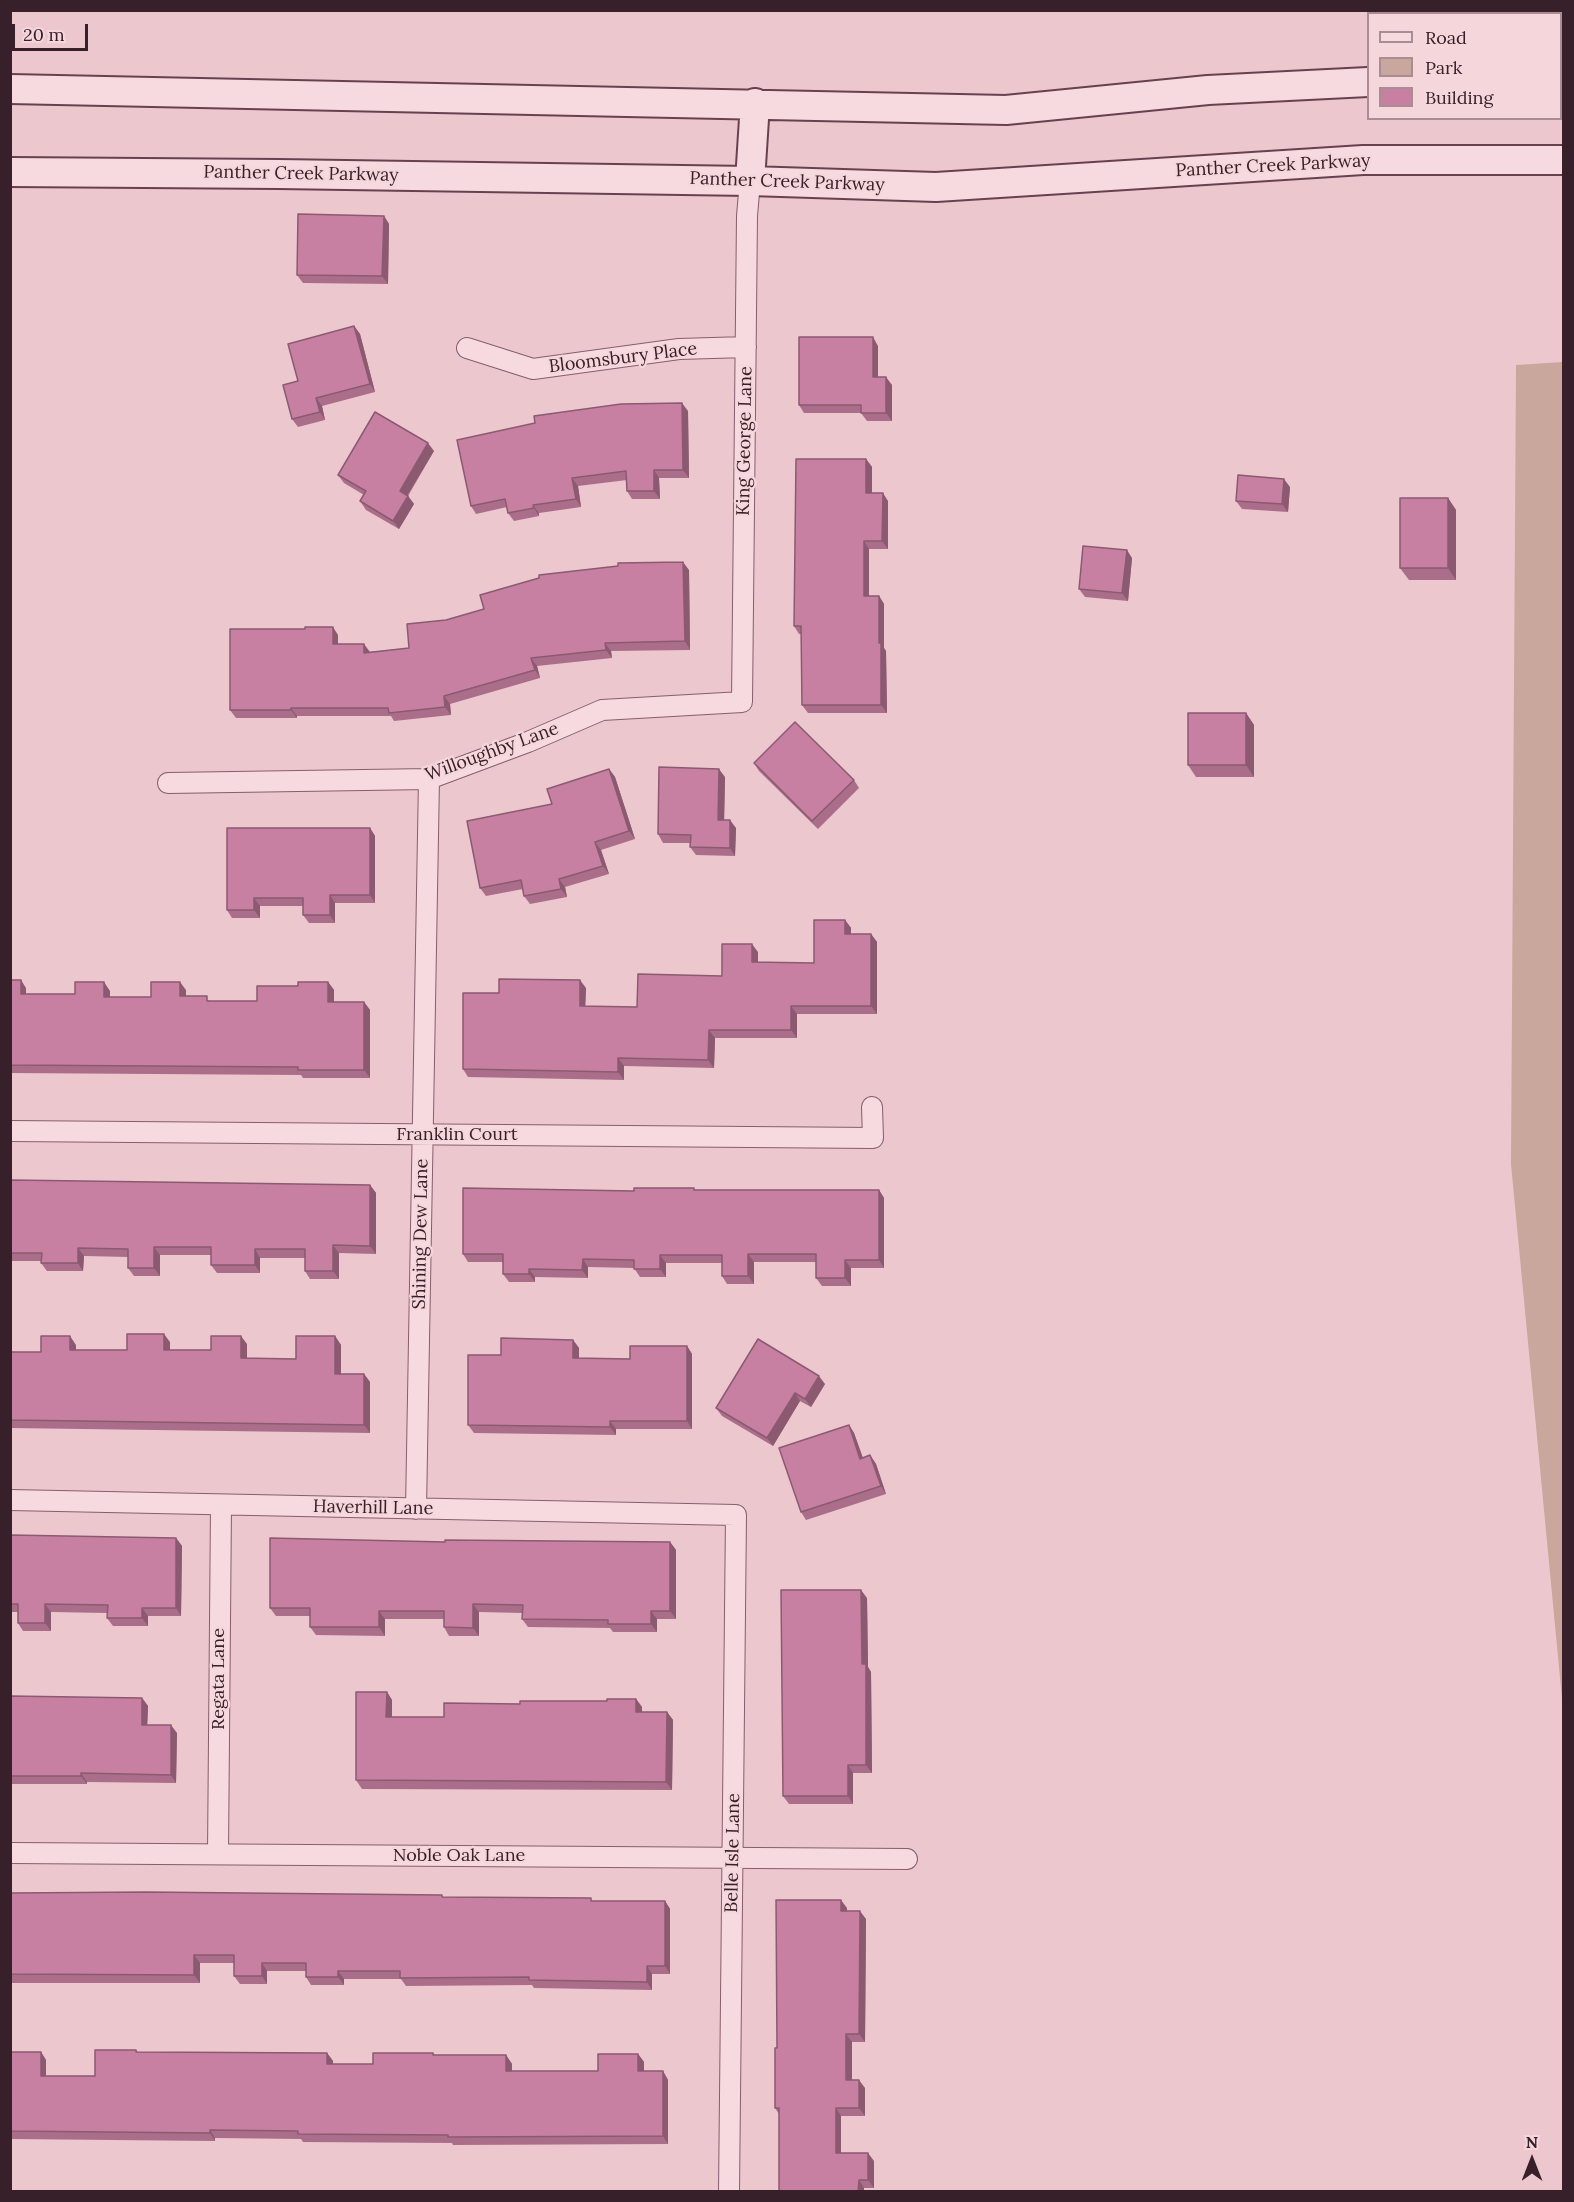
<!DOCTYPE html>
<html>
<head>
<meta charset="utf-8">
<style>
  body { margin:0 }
  #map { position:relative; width:1574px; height:2202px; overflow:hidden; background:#ecc7ce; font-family:Lora,serif }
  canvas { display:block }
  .frame { position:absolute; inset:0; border:12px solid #38202a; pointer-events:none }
  .legend { position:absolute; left:1367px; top:12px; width:195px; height:108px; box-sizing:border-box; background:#f4d6db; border:2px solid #a98d94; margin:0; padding:8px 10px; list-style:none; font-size:18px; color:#38202a }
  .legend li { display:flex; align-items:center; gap:12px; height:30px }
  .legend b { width:30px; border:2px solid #a98d94 }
  .north { position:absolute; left:1502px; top:2130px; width:60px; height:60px; -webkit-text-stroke:4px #f4d6db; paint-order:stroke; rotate:0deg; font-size:16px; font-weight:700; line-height:24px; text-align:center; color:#38202a }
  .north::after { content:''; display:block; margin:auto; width:21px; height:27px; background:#38202a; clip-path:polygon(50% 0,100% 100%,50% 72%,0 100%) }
  .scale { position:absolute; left:12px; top:24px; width:76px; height:27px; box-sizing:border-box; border:3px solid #38202a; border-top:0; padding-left:8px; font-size:18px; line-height:21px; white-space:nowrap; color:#38202a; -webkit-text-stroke:4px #f4d6db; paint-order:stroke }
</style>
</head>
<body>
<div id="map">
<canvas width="1574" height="2202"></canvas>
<div class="frame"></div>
<ul class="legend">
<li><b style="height:8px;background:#f7dadf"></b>Road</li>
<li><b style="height:16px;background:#c9a79c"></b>Park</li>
<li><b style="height:16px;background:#c780a1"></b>Building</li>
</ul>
<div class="north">N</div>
<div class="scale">20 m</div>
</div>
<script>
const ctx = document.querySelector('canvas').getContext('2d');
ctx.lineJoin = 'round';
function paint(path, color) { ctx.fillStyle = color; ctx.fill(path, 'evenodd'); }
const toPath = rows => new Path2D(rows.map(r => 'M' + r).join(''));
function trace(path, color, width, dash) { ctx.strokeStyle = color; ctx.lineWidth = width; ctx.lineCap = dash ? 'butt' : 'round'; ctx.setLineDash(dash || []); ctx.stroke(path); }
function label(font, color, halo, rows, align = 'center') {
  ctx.font = font + ' Lora,serif'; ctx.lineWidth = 4.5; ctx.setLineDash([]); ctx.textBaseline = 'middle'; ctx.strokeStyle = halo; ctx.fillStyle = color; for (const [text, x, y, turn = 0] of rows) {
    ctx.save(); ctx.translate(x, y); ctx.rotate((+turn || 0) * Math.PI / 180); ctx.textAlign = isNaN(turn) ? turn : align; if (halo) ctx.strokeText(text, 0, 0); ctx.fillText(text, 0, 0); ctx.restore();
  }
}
paint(toPath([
  [1563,362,1564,362,1563,1709,1511,1164,1516,365]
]), '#c9a79c');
const street = toPath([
  [467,348,533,369,679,349,746,347],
  [168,783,429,779,528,742,602,710,742,702,747,216,750,181],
  [10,1131,873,1138,872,1107],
  [10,1500,736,1515,729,2192],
  [416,1509,429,779],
  [10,1853,907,1859],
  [218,1854,221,1505]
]);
const secondary = toPath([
  [1560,82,1564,82],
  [10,89,1006,110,1208,90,1368,82],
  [10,172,278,174,750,181,936,187,1363,160,1564,160],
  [750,181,755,103]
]);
trace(street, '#865e6c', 22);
trace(secondary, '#684150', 32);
trace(street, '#f7dadf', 20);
trace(secondary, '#f7dadf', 28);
paint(toPath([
  [384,216,389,224,388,284,303,283,297,275],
  [354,326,360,334,375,392,322,406,325,420,298,427,292,419,298,381],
  [878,346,878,377,892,385,892,421,867,421,861,413,804,413,799,405],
  [688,411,689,478,659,478,660,499,632,499,627,491,627,480,578,486,581,507,539,513,539,516,514,521,508,513,507,507,476,514,471,506,535,423],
  [434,451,408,496,414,504,399,529,366,510,360,501,364,495,344,483,338,475],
  [866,459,872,467,872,493,888,501,888,549,869,549,869,596,879,596,884,604,884,648,886,651,887,713,808,713,802,705,801,634,799,634,794,626],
  [1290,487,1288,512,1242,509,1236,501],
  [1448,498,1456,510,1456,580,1409,580,1400,568],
  [1132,558,1128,601,1085,597,1079,589],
  [689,570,690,650,611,651,612,658,537,666,540,678,450,704,451,715,394,721,391,716,297,716,297,718,236,718,230,710,338,635,338,644,370,652,409,648,446,620],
  [1246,713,1254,725,1254,777,1196,777,1188,765],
  [754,763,854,780,859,788,818,829,759,771],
  [609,769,615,777,635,839,601,850,609,874,565,887,567,897,530,904,524,896,523,889,486,896,480,888,552,804],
  [725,777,724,820,736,828,735,856,696,855,690,847,691,843,663,843,658,834],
  [370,828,375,836,375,903,335,903,335,923,309,923,303,915,303,906,260,906,260,918,232,918,227,910],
  [845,920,851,928,851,934,871,934,877,942,877,1014,797,1014,797,1038,715,1038,714,1068,624,1066,624,1080,468,1077,463,1069,499,993,586,988,585,1006,637,1007,722,976,758,952,758,962,814,963],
  [10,980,26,988,26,994,75,994,110,991,110,997,151,997,186,990,186,996,211,1001,257,1001,298,986,328,982,334,990,334,1002,364,1002,370,1010,370,1078,303,1078,301,1075,10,1073],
  [10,1180,370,1185,376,1193,376,1254,339,1253,339,1279,310,1279,305,1271,305,1258,260,1258,260,1273,217,1273,211,1265,211,1255,160,1255,160,1276,134,1276,128,1268,128,1257,84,1256,83,1271,47,1271,41,1263,41,1261,10,1261],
  [695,1190,879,1190,884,1198,884,1268,851,1268,851,1286,822,1286,816,1278,816,1262,754,1262,754,1284,727,1284,722,1276,722,1263,666,1263,666,1277,640,1277,634,1268,588,1267,588,1278,535,1277,535,1282,509,1282,503,1274,503,1262,468,1262,463,1254,634,1191],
  [335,1336,341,1345,341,1374,364,1374,370,1382,370,1433,10,1428,10,1352,41,1352,76,1345,76,1350,127,1350,170,1342,170,1350,211,1350,247,1344,247,1358,296,1359],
  [573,1340,579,1348,579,1358,630,1359,687,1346,692,1354,692,1429,616,1429,616,1435,474,1433,468,1425,501,1355],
  [825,1384,811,1407,800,1401,773,1446,722,1416,716,1408],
  [849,1425,854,1433,863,1458,870,1455,876,1464,886,1494,806,1520,801,1512],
  [10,1535,176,1538,182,1546,181,1616,148,1616,148,1626,113,1626,107,1618,107,1613,51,1612,51,1631,23,1631,18,1623,18,1612,10,1612],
  [445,1542,670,1542,676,1550,676,1619,657,1619,657,1632,613,1632,610,1628,528,1627,522,1619,523,1613,479,1612,479,1636,449,1636,444,1627,444,1619,385,1619,385,1636,316,1635,310,1627,310,1616,276,1616,270,1608],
  [867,1598,868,1667,871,1672,872,1773,853,1773,853,1804,789,1804,783,1796],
  [387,1692,392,1700,392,1717,444,1717,520,1704,607,1701,636,1699,642,1707,642,1712,667,1712,673,1720,672,1790,362,1789,356,1780],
  [10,1696,142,1698,148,1706,147,1725,177,1733,176,1783,87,1782,87,1784,10,1784],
  [10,1893,443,1897,593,1901,665,1901,670,1909,670,1974,652,1974,652,1990,534,1988,532,1985,406,1986,401,1979,344,1979,344,1985,311,1985,306,1977,306,1971,267,1971,267,1984,240,1984,234,1976,234,1963,200,1963,200,1983,10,1983],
  [847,1908,847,1911,866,1919,865,2042,852,2042,852,2080,865,2088,865,2116,841,2116,841,2153,874,2161,874,2188,864,2188,864,2192,779,2192,779,2114,775,2108,777,2048],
  [136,2050,138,2052,327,2053,333,2061,333,2064,373,2064,433,2053,435,2055,506,2055,512,2064,512,2071,598,2071,638,2054,644,2062,644,2071,663,2071,668,2080,668,2144,453,2145,452,2143,303,2142,301,2139,215,2138,215,2141,10,2139,10,2052,41,2052,46,2060,46,2076,95,2076]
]), '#ab6e8a');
paint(toPath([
  [384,216,389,224,388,284,382,276],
  [354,326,360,334,375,392,370,384],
  [873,337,878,346,878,385,873,377],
  [886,377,892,385,892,421,886,413],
  [316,398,322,406,325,420,320,412],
  [682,403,688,411,689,478,683,470],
  [428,443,434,451,405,499,400,491],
  [866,459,872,467,872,501,866,493],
  [654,470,659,478,660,499,654,491],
  [572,478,578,486,581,507,576,499],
  [1284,479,1290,487,1288,512,1282,504],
  [883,493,888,501,888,549,882,541],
  [408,496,414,504,399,529,393,521],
  [1448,498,1456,510,1456,580,1448,568],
  [533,505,539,513,539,516,534,508],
  [864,541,869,549,869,604,864,596],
  [1127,550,1132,558,1128,601,1122,593],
  [683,562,689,570,690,650,685,641],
  [879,596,884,604,884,648,886,651,887,713,881,705,879,643],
  [333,627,338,635,338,652,333,644],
  [605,643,611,651,612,658,606,650],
  [364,644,370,652,364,653],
  [531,658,537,666,540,678,535,670],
  [444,696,450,704,451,715,445,707],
  [291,708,297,716,297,718,291,710],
  [1246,713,1254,725,1254,777,1246,765],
  [609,769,615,777,635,839,629,831],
  [719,769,725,777,724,828,718,820],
  [730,820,736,828,735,856,730,848],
  [370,828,375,836,375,903,370,895],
  [595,842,601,850,609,874,603,866],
  [559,879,565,887,567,897,561,889],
  [330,895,335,903,335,923,330,915],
  [254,898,260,906,260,918,254,910],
  [845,920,851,928,851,942,845,934],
  [871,934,877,942,877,1014,871,1006],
  [752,944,758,952,758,970,752,962],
  [21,980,26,988,26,1002,21,994],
  [580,980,586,988,585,1014,580,1006],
  [104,982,110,991,110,1005,104,997],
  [180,982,186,990,186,1004,180,996],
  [328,982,334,990,334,1010,328,1002],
  [364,1002,370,1010,370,1078,364,1070],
  [791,1006,797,1014,797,1038,791,1030],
  [709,1030,715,1038,714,1068,708,1060],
  [618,1058,624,1066,624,1080,618,1072],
  [370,1185,376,1193,376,1254,370,1246],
  [879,1190,884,1198,884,1268,879,1260],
  [333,1245,339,1253,339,1279,333,1271],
  [154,1247,160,1255,160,1276,154,1268],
  [78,1248,84,1256,83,1271,78,1263],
  [255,1249,260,1258,260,1273,255,1265],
  [748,1254,754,1262,754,1284,748,1276],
  [660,1255,666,1263,666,1277,660,1269],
  [583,1259,588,1267,588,1278,582,1270],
  [845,1260,851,1268,851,1286,845,1278],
  [529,1269,535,1277,535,1282,529,1274],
  [164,1334,170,1342,170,1358,164,1350],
  [70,1336,76,1345,76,1358,70,1350],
  [241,1336,247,1344,247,1366,241,1358],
  [335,1336,341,1345,341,1382,335,1374],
  [573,1340,579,1348,579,1366,573,1358],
  [687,1346,692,1354,692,1429,687,1421],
  [364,1374,370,1382,370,1433,364,1425],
  [819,1376,825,1384,811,1407,805,1399],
  [795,1393,800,1401,773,1446,767,1438],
  [610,1421,616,1429,616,1435,610,1427],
  [849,1425,854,1433,866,1467,860,1459],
  [870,1455,876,1464,886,1494,881,1486],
  [176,1538,182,1546,181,1616,176,1608],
  [670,1542,676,1550,676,1619,670,1611],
  [861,1590,867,1598,868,1667,871,1672,872,1773,866,1765,862,1664],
  [45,1604,51,1612,51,1631,45,1623],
  [473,1604,479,1612,479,1636,473,1628],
  [142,1608,148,1616,148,1626,142,1618],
  [379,1611,385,1619,385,1636,379,1627],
  [651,1611,657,1619,657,1632,651,1624],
  [387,1692,392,1700,392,1725,386,1717],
  [142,1698,148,1706,147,1733,142,1725],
  [636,1699,642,1707,642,1720,636,1712],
  [667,1712,673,1720,672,1790,666,1782],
  [171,1725,177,1733,176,1783,171,1775],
  [848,1765,853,1773,853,1804,848,1796],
  [81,1773,87,1782,87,1784,81,1776],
  [841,1900,847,1908,847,1919,841,1911],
  [665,1901,670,1909,670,1974,665,1966],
  [860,1911,866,1919,865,2042,859,2034],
  [194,1955,200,1963,200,1983,194,1975],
  [262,1963,267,1971,267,1984,262,1976],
  [647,1966,652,1974,652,1990,647,1982],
  [338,1971,344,1979,344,1985,338,1977],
  [846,2034,852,2042,852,2088,846,2080],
  [41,2052,46,2060,46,2084,41,2076],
  [327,2053,333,2061,333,2072,327,2064],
  [638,2054,644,2062,644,2080,638,2071],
  [506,2055,512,2064,512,2079,506,2071],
  [663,2071,668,2080,668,2144,663,2136],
  [859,2080,865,2088,865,2116,859,2108],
  [836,2108,841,2116,841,2161,836,2153],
  [210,2130,215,2138,215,2141,210,2133],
  [868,2153,874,2161,874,2188,868,2180],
  [859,2180,864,2188,864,2192,858,2192]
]), '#8b5a71');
const building = toPath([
  [298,214,384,216,382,276,297,275,298,214],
  [354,326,370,384,316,398,320,412,292,419,283,385,298,381,288,344,354,326],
  [799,337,873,337,873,377,886,377,886,413,861,413,861,405,799,405,799,337],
  [682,403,683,470,654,470,654,491,627,491,626,471,572,478,576,499,533,505,534,508,508,513,505,499,471,506,457,440,535,423,534,416,621,404,682,403],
  [375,412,428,443,400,491,408,496,393,521,360,501,366,491,338,475,375,412],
  [796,459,866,459,866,493,883,493,882,541,864,541,864,596,879,596,879,643,881,643,881,705,802,705,801,626,794,626,796,459],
  [1238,475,1284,479,1282,504,1236,501,1238,475],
  [1400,498,1448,498,1448,568,1400,568,1400,498],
  [1083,546,1127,550,1122,593,1079,589,1083,546],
  [683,562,685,641,605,643,606,650,531,658,535,670,444,696,445,707,389,713,388,708,291,708,291,710,230,710,230,629,305,629,305,627,333,627,333,644,364,644,364,653,409,648,407,624,446,620,484,609,480,595,539,578,539,575,618,566,618,563,683,562],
  [1188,713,1246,713,1246,765,1188,765,1188,713],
  [795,722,854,780,812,821,754,763,795,722],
  [659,767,719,769,718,820,730,820,730,848,690,847,691,835,658,834,659,767],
  [609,769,629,831,595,842,603,866,559,879,561,889,524,896,521,880,480,888,467,821,552,804,547,789,609,769],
  [227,828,370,828,370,895,330,895,330,915,303,915,303,898,254,898,254,910,227,910,227,828],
  [814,920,845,920,845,934,871,934,871,1006,791,1006,791,1030,709,1030,708,1060,618,1058,618,1072,463,1069,463,993,499,993,499,979,580,980,580,1006,637,1007,638,974,722,976,722,944,752,944,752,962,814,963,814,920],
  [10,980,21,980,21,994,75,994,75,982,104,982,104,997,151,997,151,982,180,982,180,996,207,996,207,1001,257,1001,257,986,298,986,298,982,328,982,328,1002,364,1002,364,1070,298,1070,298,1067,10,1065,10,980],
  [10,1180,370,1185,370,1246,333,1245,333,1271,305,1271,305,1249,255,1249,255,1265,211,1265,211,1247,154,1247,154,1268,128,1268,128,1249,78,1248,78,1263,41,1263,42,1253,10,1253,10,1180],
  [463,1188,634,1191,634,1188,694,1188,694,1190,879,1190,879,1260,845,1260,845,1278,816,1278,816,1254,748,1254,748,1276,722,1276,722,1255,660,1255,660,1269,634,1269,634,1260,583,1259,582,1270,529,1269,529,1274,503,1274,503,1254,463,1254,463,1188],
  [127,1334,164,1334,164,1350,211,1350,211,1336,241,1336,241,1358,296,1359,296,1336,335,1336,335,1374,364,1374,364,1425,10,1420,10,1352,41,1352,41,1336,70,1336,70,1350,127,1350,127,1334],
  [501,1338,573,1340,573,1358,630,1359,630,1346,687,1346,687,1421,610,1421,610,1427,468,1425,468,1355,501,1355,501,1338],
  [758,1339,819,1376,805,1399,795,1393,767,1438,716,1408,758,1339],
  [849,1425,860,1459,870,1455,881,1486,801,1512,779,1448,849,1425],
  [10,1535,176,1538,176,1608,142,1608,142,1618,107,1618,108,1605,45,1604,45,1623,18,1623,18,1604,10,1604,10,1535],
  [270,1538,445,1542,445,1540,670,1542,670,1611,651,1611,651,1624,608,1624,608,1620,522,1619,523,1605,473,1604,473,1628,444,1627,444,1611,379,1611,379,1627,310,1627,310,1608,270,1608,270,1538],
  [781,1590,861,1590,862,1664,866,1664,866,1765,848,1765,848,1796,783,1796,781,1590],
  [356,1692,387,1692,386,1717,444,1717,444,1703,520,1704,520,1701,607,1701,607,1699,636,1699,636,1712,667,1712,666,1782,356,1780,356,1692],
  [10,1696,142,1698,142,1725,171,1725,171,1775,81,1773,81,1776,10,1776,10,1696],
  [146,1892,442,1895,442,1897,591,1898,591,1901,665,1901,665,1966,647,1966,647,1982,529,1980,529,1977,400,1978,400,1971,338,1971,338,1977,306,1977,306,1963,262,1963,262,1976,234,1976,234,1955,194,1955,194,1975,10,1974,10,1893,146,1892],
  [776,1900,841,1900,841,1911,860,1911,859,2034,846,2034,846,2080,859,2080,859,2108,836,2108,836,2153,868,2153,868,2180,859,2180,858,2192,779,2192,779,2108,775,2108,775,2048,777,2048,776,1900],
  [95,2050,136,2050,136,2052,327,2053,327,2064,373,2064,373,2053,433,2053,433,2055,506,2055,506,2071,598,2071,598,2054,638,2054,638,2071,663,2071,663,2136,448,2137,448,2135,298,2134,298,2131,210,2130,210,2133,10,2131,10,2052,41,2052,41,2076,95,2076,95,2050]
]);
paint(building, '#c780a1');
trace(building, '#8b5a71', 1.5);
label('18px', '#38202a', '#f4d6db', [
  ["Panther Creek Parkway",1273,166,-3],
  ["Panther Creek Parkway",301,174,1],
  ["Panther Creek Parkway",787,182,2],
  ["Bloomsbury Place",623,358,-7],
  ["King George Lane",745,441,-89],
  ["Willoughby Lane",492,752,-20],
  ["Franklin Court",457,1135],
  ["Shining Dew Lane",421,1234,-89],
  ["Haverhill Lane",373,1508,1],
  ["Regata Lane",219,1679,-90],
  ["Belle Isle Lane",733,1853,-89],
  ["Noble Oak Lane",459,1856]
]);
</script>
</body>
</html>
